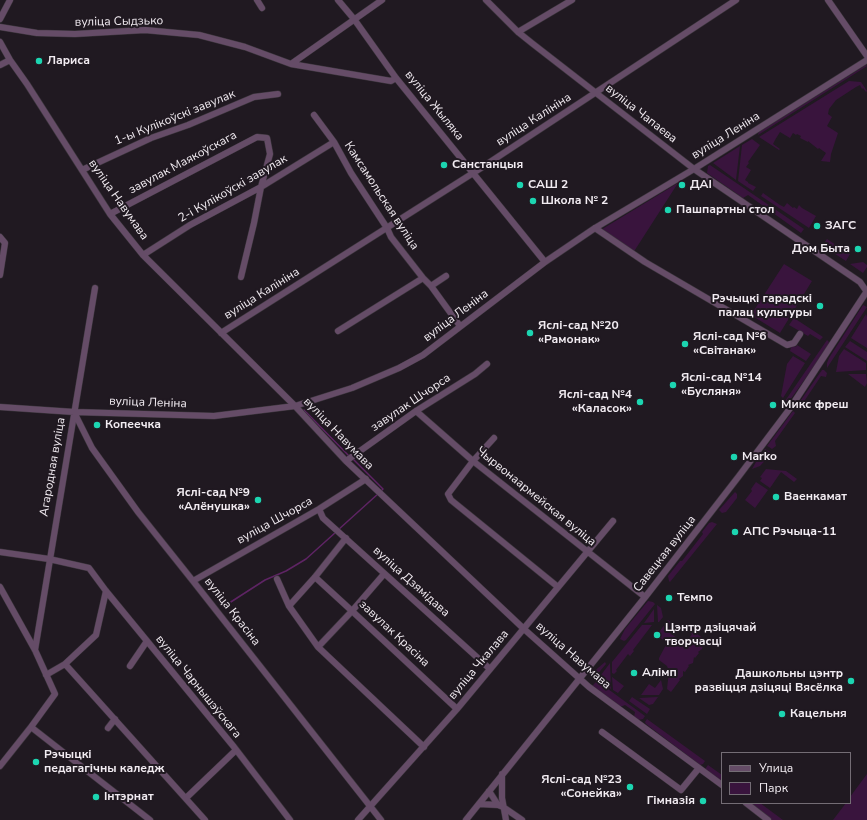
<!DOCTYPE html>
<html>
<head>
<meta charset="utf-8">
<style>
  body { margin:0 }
  #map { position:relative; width:867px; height:820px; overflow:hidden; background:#201921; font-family:"Nunito Sans",sans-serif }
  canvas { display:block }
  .legend { position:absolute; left:721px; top:752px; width:130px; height:52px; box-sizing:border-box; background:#201921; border:1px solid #746d75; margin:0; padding:5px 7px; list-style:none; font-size:12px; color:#f2ecf2 }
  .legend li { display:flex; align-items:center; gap:8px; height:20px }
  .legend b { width:20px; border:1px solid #746d75 }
</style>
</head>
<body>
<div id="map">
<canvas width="867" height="820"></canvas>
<ul class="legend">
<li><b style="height:5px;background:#654c67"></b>Улица</li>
<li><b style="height:11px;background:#39143d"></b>Парк</li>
</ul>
</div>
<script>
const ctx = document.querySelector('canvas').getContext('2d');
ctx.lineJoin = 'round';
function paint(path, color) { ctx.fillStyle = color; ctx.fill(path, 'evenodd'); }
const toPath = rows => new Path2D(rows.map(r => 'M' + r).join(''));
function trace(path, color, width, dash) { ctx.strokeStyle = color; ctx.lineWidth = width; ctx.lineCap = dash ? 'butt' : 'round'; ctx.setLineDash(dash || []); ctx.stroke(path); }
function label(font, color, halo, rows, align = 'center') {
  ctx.font = font + ' "Nunito Sans",sans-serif'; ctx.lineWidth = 4; ctx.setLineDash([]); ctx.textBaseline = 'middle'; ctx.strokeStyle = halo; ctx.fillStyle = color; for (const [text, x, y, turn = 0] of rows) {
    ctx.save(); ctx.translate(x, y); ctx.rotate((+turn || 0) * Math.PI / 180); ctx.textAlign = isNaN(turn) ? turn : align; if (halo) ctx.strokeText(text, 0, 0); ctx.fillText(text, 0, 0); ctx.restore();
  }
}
paint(toPath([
  [866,65,867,66,758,135,759,131,762,130],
  [849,81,861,82,867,91,866,92,863,88,862,89,860,85,856,87,836,100,829,109,828,114,832,117,827,126,838,133,831,154,830,162,821,161,826,153,819,148,818,149,808,141,808,142,800,138,801,136,797,134,796,135,793,133,790,138,780,132,775,140,773,144,780,149,779,150,759,137],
  [752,139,760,145,748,162,749,163,746,167,751,170,745,180,748,182,748,183,756,187,753,191,738,181,742,145],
  [740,146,736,180,713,163],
  [710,165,804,229,801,233,748,195,743,198,707,173,708,166],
  [678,183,633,253,599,231],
  [763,193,780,205,784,207,787,203,793,208,794,207,797,209,799,205,802,208,816,216,809,228,761,196],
  [827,239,842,249,830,250,826,247,824,243],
  [845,251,850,254,846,261,832,252],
  [863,262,867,265,867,267,863,273,850,264],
  [784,264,812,281,780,333,751,315],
  [863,305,867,307,827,368,827,363,829,358],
  [866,314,867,317,867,348,851,338],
  [794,318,823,337,820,340,810,334,808,336,789,325],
  [827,340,829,342,827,348,788,403,785,401],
  [850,341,867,352,867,361,845,347],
  [792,344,796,347,797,345,811,354,806,361,790,351],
  [844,349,866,363,866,370,836,372,839,356],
  [793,356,805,363,783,398,781,396,787,364],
  [822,370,824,370,827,373,826,377,821,376,799,409,796,407],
  [848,374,866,374,867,383,865,387],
  [793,411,795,413,775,441,776,446,772,449,769,447,767,446],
  [765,449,772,453,760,466,752,469,756,462],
  [766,469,786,471,797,479,794,482,781,472,770,488,760,481,762,478,760,477],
  [756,482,768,490,755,508,745,500,752,491,751,489],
  [735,492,737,494,737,498,726,512,722,513,719,510],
  [712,522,717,524,670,582,669,581,668,576,680,561,682,561,703,534,702,532,709,523],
  [648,601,653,602,655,604,626,640,624,641,620,639,625,629],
  [657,605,661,608,663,617,659,622,658,622],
  [654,609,654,622,644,623],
  [668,620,675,625,670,633,685,644,692,634,684,629,686,626,707,641,705,645,703,644,702,649,698,652,699,653,695,658,694,657,693,663,688,665,689,666,685,672,683,671,683,676,679,679,680,680,671,692,667,689,669,671,667,666,659,660,659,658,667,643,657,635],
  [642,625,652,625,633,650,634,651,630,656,628,654,616,670,617,671,614,674,612,673,612,662],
  [605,662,606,664,595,677,592,673],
  [610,663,611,689,598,679],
  [612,677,624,686,618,693,613,690],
  [661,680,663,689,659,695,641,695,649,684,655,688],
  [597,681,645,716,643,719,638,720,634,717,635,712,625,705,620,707,592,686],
  [632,697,650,709,647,714,629,701],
  [658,697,653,704,649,705,639,698],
  [647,719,705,761,703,764,700,765,646,724,645,722],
  [708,765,722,775,722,782,705,769],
  [867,774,867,820,833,820,846,803,850,803,850,797],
  [749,803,760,803,783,820,772,820]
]), '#39143d');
trace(toPath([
  [304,410,349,456],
  [352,458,383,489,381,491],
  [338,530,379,493],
  [223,607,265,580,286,571,306,559,336,532]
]), '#5e2464', 1.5);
const minor = toPath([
  [257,0,262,8],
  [338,0,354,19,396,78,545,262],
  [486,0,518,32,533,44,694,169,860,282,867,292],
  [828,0,867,56],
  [0,19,10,0],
  [0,27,37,33,75,34,145,30,199,35,245,47,291,64,382,0],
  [518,32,572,0],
  [0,42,10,60,27,84,110,214,143,255,295,406,346,461,524,629,589,687,722,785],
  [291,64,391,81,396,78],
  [0,65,10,60],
  [314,115,334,142,351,173,387,228,391,237,423,278,431,286,460,326],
  [82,170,151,138,188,125,254,97,278,94],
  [110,214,257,137,267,138,270,154,261,187,254,223,241,277],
  [595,228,645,262,787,345,794,343,800,334],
  [0,237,5,243,0,275],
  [143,255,190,225,261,187,334,142],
  [431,286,446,276],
  [338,331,423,278],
  [221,333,481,168,736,0],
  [0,407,74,412,214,416,295,406,352,388,399,368,423,355,545,262,595,228,694,169,867,60],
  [416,411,473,461,645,597],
  [74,412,92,448,138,512,193,581,381,820],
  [494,438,473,461,448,494,451,500,558,587],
  [346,461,416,411,475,374,487,364],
  [319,509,323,518,490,669],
  [0,552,49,559,89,568,106,591,234,747,290,820],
  [315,577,352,611,457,709],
  [277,579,289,606,318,647,424,747],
  [193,581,319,509,366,479],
  [0,587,35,650,55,694,31,727,150,820],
  [289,606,315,577,346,538],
  [318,647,352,611,384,574],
  [35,650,95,288],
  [65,664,205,820],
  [130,666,147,641],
  [46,675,65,664,96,635,106,591],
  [108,728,115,719],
  [602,732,681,790,699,768],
  [0,766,31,727],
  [502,774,502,798,506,820],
  [489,791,498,805,503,807,522,820],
  [186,798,236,750],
  [746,803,768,820],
  [479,804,498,805],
  [358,820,457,709,613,521],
  [466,820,646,596,739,476,791,407,867,291]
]);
trace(minor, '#3d373e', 7);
trace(minor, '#654c67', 6);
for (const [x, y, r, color] of [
  [39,61,4,"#1cd5b1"],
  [444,165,4,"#1cd5b1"],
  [520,185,4,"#1cd5b1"],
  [682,185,4,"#1cd5b1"],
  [533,201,4,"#1cd5b1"],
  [668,210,4,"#1cd5b1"],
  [817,226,4,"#1cd5b1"],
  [858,249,4,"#1cd5b1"],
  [820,306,4,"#1cd5b1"],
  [530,333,4,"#1cd5b1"],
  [685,344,4,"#1cd5b1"],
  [673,385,4,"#1cd5b1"],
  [640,402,4,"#1cd5b1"],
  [773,405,4,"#1cd5b1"],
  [97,425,4,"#1cd5b1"],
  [734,457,4,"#1cd5b1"],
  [776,497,4,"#1cd5b1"],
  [258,500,4,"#1cd5b1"],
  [735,532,4,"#1cd5b1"],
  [669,598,4,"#1cd5b1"],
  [657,635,4,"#1cd5b1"],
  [634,673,4,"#1cd5b1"],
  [851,681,4,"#1cd5b1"],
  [782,714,4,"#1cd5b1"],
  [36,762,4,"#1cd5b1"],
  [630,787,4,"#1cd5b1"],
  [96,797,4,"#1cd5b1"],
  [703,801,4,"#1cd5b1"]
]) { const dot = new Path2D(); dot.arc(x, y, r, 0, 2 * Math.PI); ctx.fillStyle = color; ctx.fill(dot); trace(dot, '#201921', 1.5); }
label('12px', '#f2ecf2', '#201921', [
  ["вуліца Сыдзько",119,22,-1],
  ["вуліца Жыляка",434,106,51],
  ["вуліца Чапаева",641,114,38],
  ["1-ы Кулікоўскі завулак",175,118,-22],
  ["вуліца Калініна",534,120,-33],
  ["вуліца Леніна",726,136,-32],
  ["завулак Маякоўскага",183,163,-28],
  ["2-і Кулікоўскі завулак",233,189,-30],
  ["Камсамольская вуліца",381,196,57],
  ["вуліца Навумава",118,200,55],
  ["вуліца Калініна",262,294,-32],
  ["вуліца Леніна",456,316,-37],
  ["вуліца Леніна",148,403,2],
  ["завулак Шчорса",411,403,-34],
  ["вуліца Навумава",338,434,46],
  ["Агародная вуліца",53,467,-80],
  ["Чырвонаармейская вуліца",536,497,39],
  ["вуліца Шчорса",275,521,-29],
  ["Савецкая вуліца",665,554,-52],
  ["вуліца Дзямідава",411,582,42],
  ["вуліца Красіна",232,612,52],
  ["завулак Красіна",394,634,43],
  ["вуліца Навумава",573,656,41],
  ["вуліца Чкалава",479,665,-50],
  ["вуліца Чарнышэўскага",198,687,51]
]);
label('bold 12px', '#f2ecf2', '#201921', [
  ["Лариса",47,61],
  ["Санстанцыя",452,165],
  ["САШ 2",528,185],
  ["ДАІ",690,185],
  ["Школа № 2",541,201],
  ["Пашпартны стол",676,210],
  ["ЗАГС",825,226],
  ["Дом Быта",850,249,"right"],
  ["Рэчыцкі гарадскі",812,299,"right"],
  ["палац культуры",812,313,"right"],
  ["Яслі-сад №20",538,326],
  ["«Рамонак»",538,340],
  ["Яслі-сад №6",693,337],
  ["«Світанак»",693,351],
  ["Яслі-сад №14",681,378],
  ["«Бусляня»",681,392],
  ["Яслі-сад №4",632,395,"right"],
  ["«Каласок»",632,409,"right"],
  ["Микс фреш",781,405],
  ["Копеечка",105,425],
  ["Marko",742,457],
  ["Яслі-сад №9",250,493,"right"],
  ["«Алёнушка»",250,507,"right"],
  ["Ваенкамат",784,497],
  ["АПС Рэчыца-11",743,532],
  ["Темпо",677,598],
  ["Цэнтр дзіцячай",665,628],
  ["творчасці",665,642],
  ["Алімп",642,673],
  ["Дашкольны цэнтр",843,674,"right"],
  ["развіцця дзіцяці Вясёлка",843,688,"right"],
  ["Кацельня",790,714],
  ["Рэчыцкі",44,755],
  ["педагагічны каледж",44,769],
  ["Яслі-сад №23",622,780,"right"],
  ["«Сонейка»",622,794,"right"],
  ["Інтэрнат",104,797],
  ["Гімназія",695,801,"right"]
], 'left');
</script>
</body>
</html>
